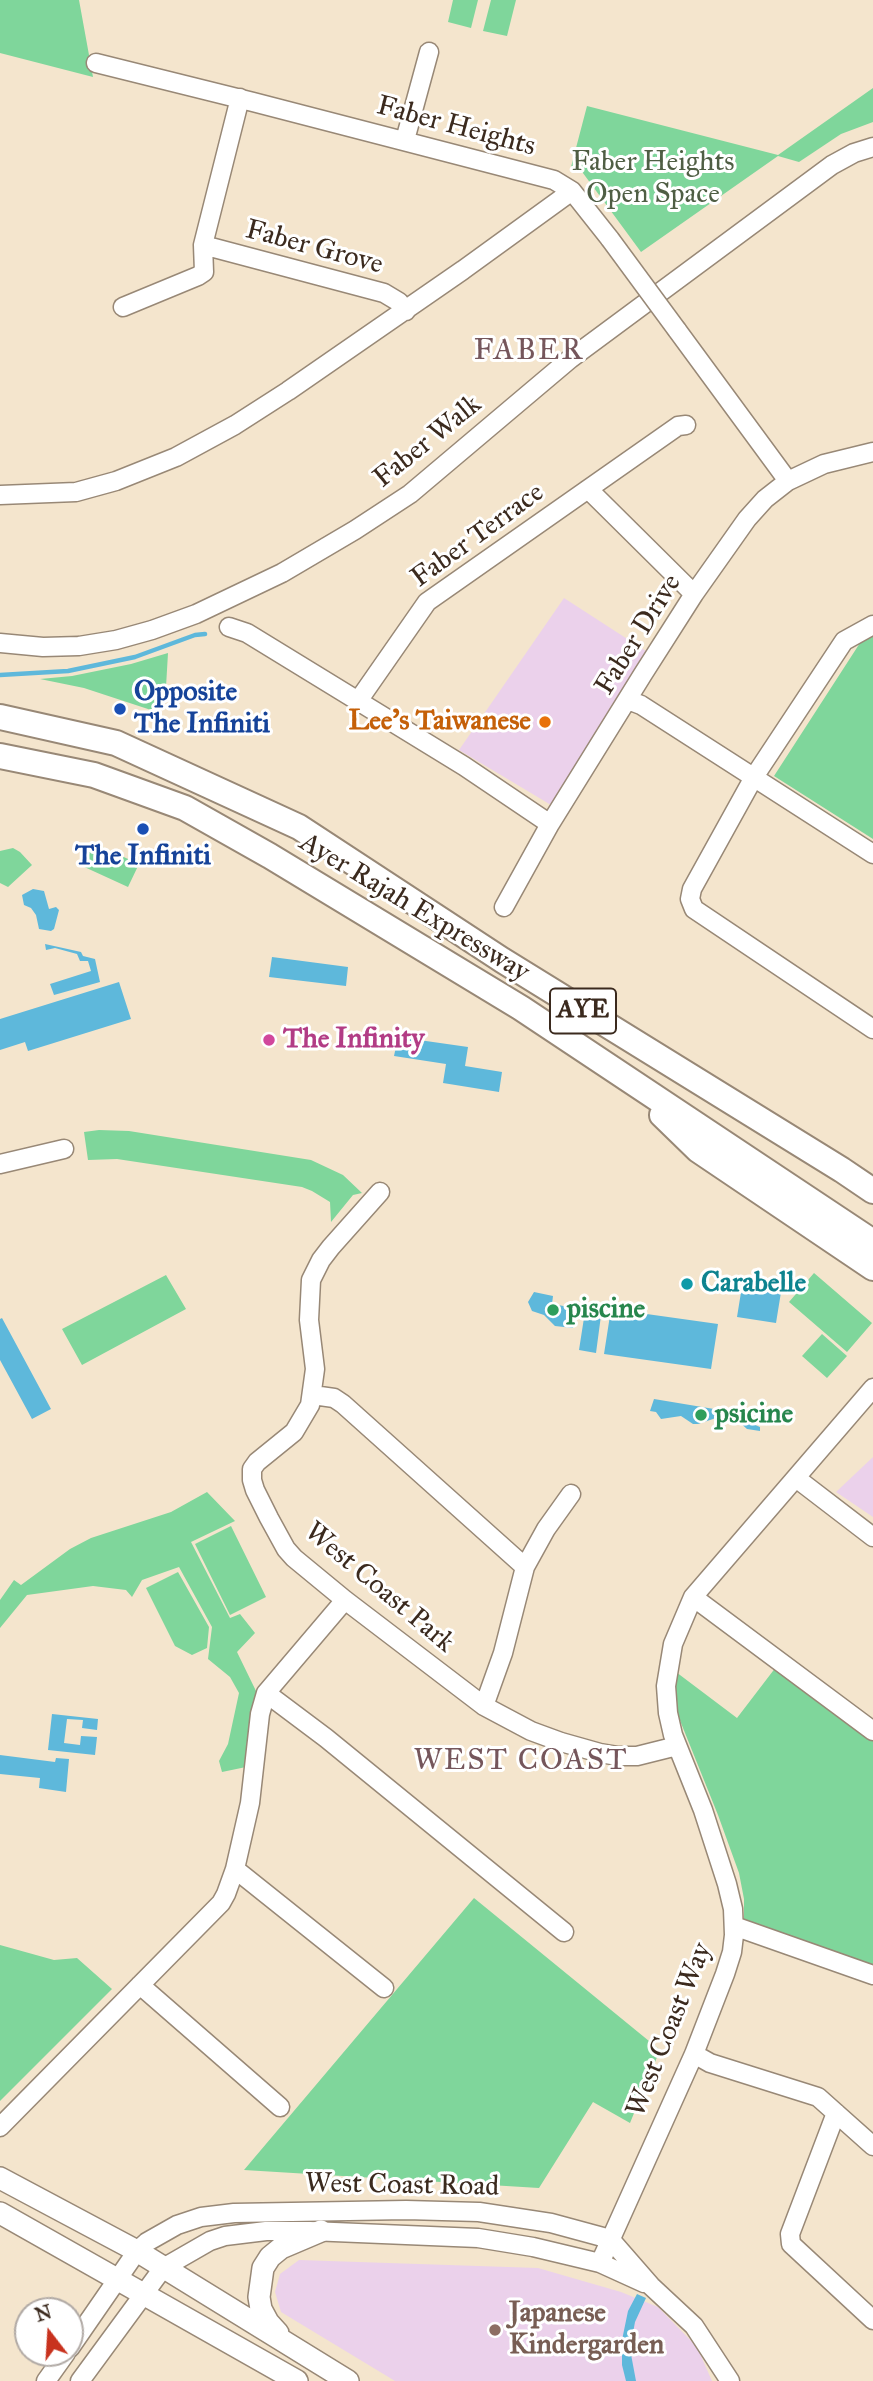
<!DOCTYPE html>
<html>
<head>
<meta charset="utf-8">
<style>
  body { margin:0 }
  #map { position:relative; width:873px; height:2381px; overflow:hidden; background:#f4e5cd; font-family:"IM FELL Great Primer",serif }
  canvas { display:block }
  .north { position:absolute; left:14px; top:2297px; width:70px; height:70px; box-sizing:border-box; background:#fff; border:2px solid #b1aaa5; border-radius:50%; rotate:343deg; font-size:19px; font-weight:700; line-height:28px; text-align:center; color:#3b2a1e }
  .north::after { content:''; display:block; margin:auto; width:24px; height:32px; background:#c8321e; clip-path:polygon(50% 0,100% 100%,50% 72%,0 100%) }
</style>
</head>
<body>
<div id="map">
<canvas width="873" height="2381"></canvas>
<div class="north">N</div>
</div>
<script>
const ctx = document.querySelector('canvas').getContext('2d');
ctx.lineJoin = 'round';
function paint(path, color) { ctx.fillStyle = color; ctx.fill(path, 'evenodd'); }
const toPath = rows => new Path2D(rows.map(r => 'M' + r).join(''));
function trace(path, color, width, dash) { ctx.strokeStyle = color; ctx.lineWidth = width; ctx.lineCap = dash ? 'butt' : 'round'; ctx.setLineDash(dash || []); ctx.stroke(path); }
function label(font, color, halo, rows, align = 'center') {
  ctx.font = font + ' "IM FELL Great Primer",serif'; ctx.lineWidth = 6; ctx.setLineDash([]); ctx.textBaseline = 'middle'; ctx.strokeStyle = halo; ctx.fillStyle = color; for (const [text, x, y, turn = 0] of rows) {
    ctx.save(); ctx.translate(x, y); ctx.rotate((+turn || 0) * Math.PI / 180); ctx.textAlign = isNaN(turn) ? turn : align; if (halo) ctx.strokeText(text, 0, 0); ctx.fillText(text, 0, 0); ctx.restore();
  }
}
paint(toPath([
  [564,598,649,653,556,808,459,750],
  [873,1457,873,1517,836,1492],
  [299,2260,538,2268,621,2292,658,2307,697,2347,712,2381,395,2381,281,2312,275,2292,280,2274]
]), '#ebd1eb');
paint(toPath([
  [0,0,79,0,93,77,0,53],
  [453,0,478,0,471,28,448,22],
  [491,0,516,0,507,36,483,31],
  [873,88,873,122,841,134,799,162,778,156,641,252,580,169,571,167,587,106,778,155],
  [869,629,873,629,873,839,774,776],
  [168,653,166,687,151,710,84,688,40,679,72,676,131,664],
  [91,842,139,864,128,887,80,865],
  [13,848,20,852,32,865,8,887,0,883,0,851],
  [99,1130,129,1131,311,1160,343,1175,362,1193,353,1195,331,1222,330,1202,312,1191,302,1187,117,1159,88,1160,84,1132],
  [814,1273,872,1323,847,1352,789,1302],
  [166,1275,186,1309,82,1365,62,1329],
  [822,1334,847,1356,827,1378,802,1356],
  [207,1492,235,1521,191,1542,230,1618,240,1614,255,1633,237,1652,256,1691,246,1767,222,1772,219,1761,228,1744,239,1693,230,1677,208,1659,212,1627,179,1567,142,1580,132,1597,126,1590,93,1586,27,1595,0,1628,0,1600,14,1580,21,1585,70,1549,91,1538,171,1512],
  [231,1526,266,1597,230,1615,195,1544],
  [178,1572,209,1627,207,1648,192,1655,175,1646,146,1588],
  [776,1667,873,1738,873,1970,744,1926,744,1899,739,1873,718,1815,679,1718,674,1692,676,1672,737,1718],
  [474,1898,660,2050,630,2123,593,2102,539,2188,244,2170],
  [0,1945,54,1960,77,1958,112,1989,0,2101]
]), '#7fd69b');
paint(toPath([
  [33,889,44,891,49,909,56,907,59,910,54,929,51,931,39,929,36,915,31,908,24,905,22,895],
  [45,944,81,952,83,956,95,959,100,982,54,995,50,984,91,971,88,961,80,961,77,954,55,948,46,950],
  [272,957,348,967,346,986,269,977],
  [119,982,131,1019,28,1051,25,1042,0,1050,0,1019],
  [398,1037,468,1047,465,1066,502,1072,499,1092,443,1083,446,1064,394,1056],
  [743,1280,782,1286,776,1323,737,1317],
  [534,1292,553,1296,552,1304,575,1308,573,1328,555,1326,544,1315,532,1311,528,1302],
  [586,1305,602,1308,596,1353,579,1350],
  [611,1309,718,1324,711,1369,604,1354],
  [2,1318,51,1409,32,1419,0,1360,0,1319],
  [654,1399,744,1414,748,1422,760,1427,760,1431,747,1429,736,1419,728,1417,719,1417,698,1424,693,1424,681,1416,661,1419,656,1412,650,1411],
  [52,1714,98,1719,97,1730,82,1728,83,1720,67,1719,64,1743,80,1745,81,1736,97,1737,95,1755,48,1750],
  [0,1755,55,1762,56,1758,69,1759,66,1792,39,1788,40,1778,0,1774],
  [637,2294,646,2298,635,2322,630,2349,636,2381,626,2381,622,2365,622,2340,628,2311]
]), '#5eb8db');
trace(toPath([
  [0,675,68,671,135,657,195,635,205,634]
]), '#5eb8db', 4.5);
const minor = toPath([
  [96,63,253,102,554,180,572,191,610,239],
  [405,140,429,52],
  [203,245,384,293,399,302,406,311],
  [123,307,198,276,204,272,203,245,240,98],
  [677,330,788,481],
  [588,489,694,594],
  [0,495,76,492,116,481,176,457,235,425,288,391,463,270,572,191],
  [873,625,844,641,754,777,692,889,690,899,694,909,873,1029],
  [229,627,247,633,358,701,464,766,550,824],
  [0,643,43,647,79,646,116,640,152,630,196,614,282,573,355,530,410,494,570,359,832,165,854,153,873,147],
  [628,700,641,705,873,854],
  [358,701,427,602,678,426,686,425],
  [504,907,550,824,643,674,694,594,747,519,765,499,788,481,824,464,873,452],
  [0,1164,64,1149],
  [380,1192,331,1247,321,1260,311,1280,309,1320,315,1369,310,1405,294,1432,257,1462,252,1469,252,1480,255,1490,269,1518,286,1549,294,1558,345,1600,484,1706,531,1731,561,1742,600,1753,618,1756,637,1756,677,1746],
  [313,1395,334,1398,343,1404,525,1567],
  [796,1478,873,1537],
  [693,1597,873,1731],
  [266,1693,326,1738,564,1932],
  [484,1706,503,1653,525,1567,546,1529,571,1494],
  [235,1869,384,1988],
  [734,1926,873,1975],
  [140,1985,280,2107],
  [694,2054,710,2063,818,2097,873,2146],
  [836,2113,790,2234,791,2244,873,2320],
  [0,2127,221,1903,226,1894,235,1869,250,1803,260,1714,266,1693,345,1600],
  [600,2263,694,2054,725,1974,732,1952,734,1935,733,1909,727,1884,703,1810,673,1735,668,1713,666,1686,673,1644,693,1597,873,1388],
  [70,2348,137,2251,147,2242,177,2225,201,2217,234,2213,406,2210,479,2212,551,2223,610,2239,651,2286,694,2326,730,2381],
  [46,2381,66,2353],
  [80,2381,163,2268,210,2241,225,2236,266,2231,310,2231,478,2238,533,2247,600,2263,644,2283]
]);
const major = toPath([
  [0,2178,137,2251,348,2381],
  [0,2213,297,2381],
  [278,2333,268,2322,261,2309,259,2297,263,2268,270,2257,281,2248,321,2231]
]);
const highway = toPath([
  [0,717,116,743,299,827,502,960,842,1170,873,1191],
  [0,756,94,775,185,808,270,856,521,1008,873,1242],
  [662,1115,698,1150,873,1268]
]);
trace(minor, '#988876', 21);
trace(major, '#988876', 24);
trace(highway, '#988876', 28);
trace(minor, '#fff', 18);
trace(major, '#fff', 21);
trace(highway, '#fff', 24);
const minorBridge = toPath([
  [610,239,677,330]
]);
trace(minorBridge, '#988876', 21, []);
trace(minorBridge, '#fff', 18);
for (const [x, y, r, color] of [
  [120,709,7,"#1a4fb4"],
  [545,722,7,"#e8710a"],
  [143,829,7,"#1a4fb4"],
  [269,1040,7,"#d1479c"],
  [687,1284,7,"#0f9aa8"],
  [553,1310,7,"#2e9e5b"],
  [701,1415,7,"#2e9e5b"],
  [495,2330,7,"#8d6e63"]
]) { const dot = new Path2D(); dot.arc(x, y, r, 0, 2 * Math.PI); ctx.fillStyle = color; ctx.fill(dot); trace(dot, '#fff', 2.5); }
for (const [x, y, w] of [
  [583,1011,66]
]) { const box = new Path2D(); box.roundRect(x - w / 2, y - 22.5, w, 45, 5); ctx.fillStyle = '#fff'; ctx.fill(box); trace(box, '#3b2a1e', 2); }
label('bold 26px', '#3b2a1e', null, [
  ["AYE",583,1011]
]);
label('28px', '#3b2a1e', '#fff', [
  ["Faber Heights",456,127,15],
  ["Faber Grove",314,248,15],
  ["Faber Walk",428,442,-39],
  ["Faber Terrace",478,536,-36],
  ["Faber Drive",639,635,-58],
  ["Ayer Rajah Expressway",414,908,31],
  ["West Coast Park",379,1588,40],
  ["West Coast Way",670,2030,-68],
  ["West Coast Road",402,2186,1]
]);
label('28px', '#4f5e44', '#fff', [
  ["Faber Heights",653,163],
  ["Open Space",653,195]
]);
label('bold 28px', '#164399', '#fff', [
  ["Opposite",134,693],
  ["The Infiniti",134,725],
  ["The Infiniti",143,857,"center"]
], 'left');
label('bold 28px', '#c56008', '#fff', [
  ["Lee’s Taiwanese",531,722]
], 'right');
label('bold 28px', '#b23c85', '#fff', [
  ["The Infinity",283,1040]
], 'left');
label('bold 28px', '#0d838f', '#fff', [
  ["Carabelle",701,1284]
], 'left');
label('bold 28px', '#27864d', '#fff', [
  ["piscine",567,1310],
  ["psicine",715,1415]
], 'left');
label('bold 28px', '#785e54', '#fff', [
  ["Japanese",509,2314],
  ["Kindergarden",509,2346]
], 'left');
ctx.letterSpacing = '2px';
label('30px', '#75565b', '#fff', [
  ["FABER",529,352],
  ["WEST COAST",521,1762]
]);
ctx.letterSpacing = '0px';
</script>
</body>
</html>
